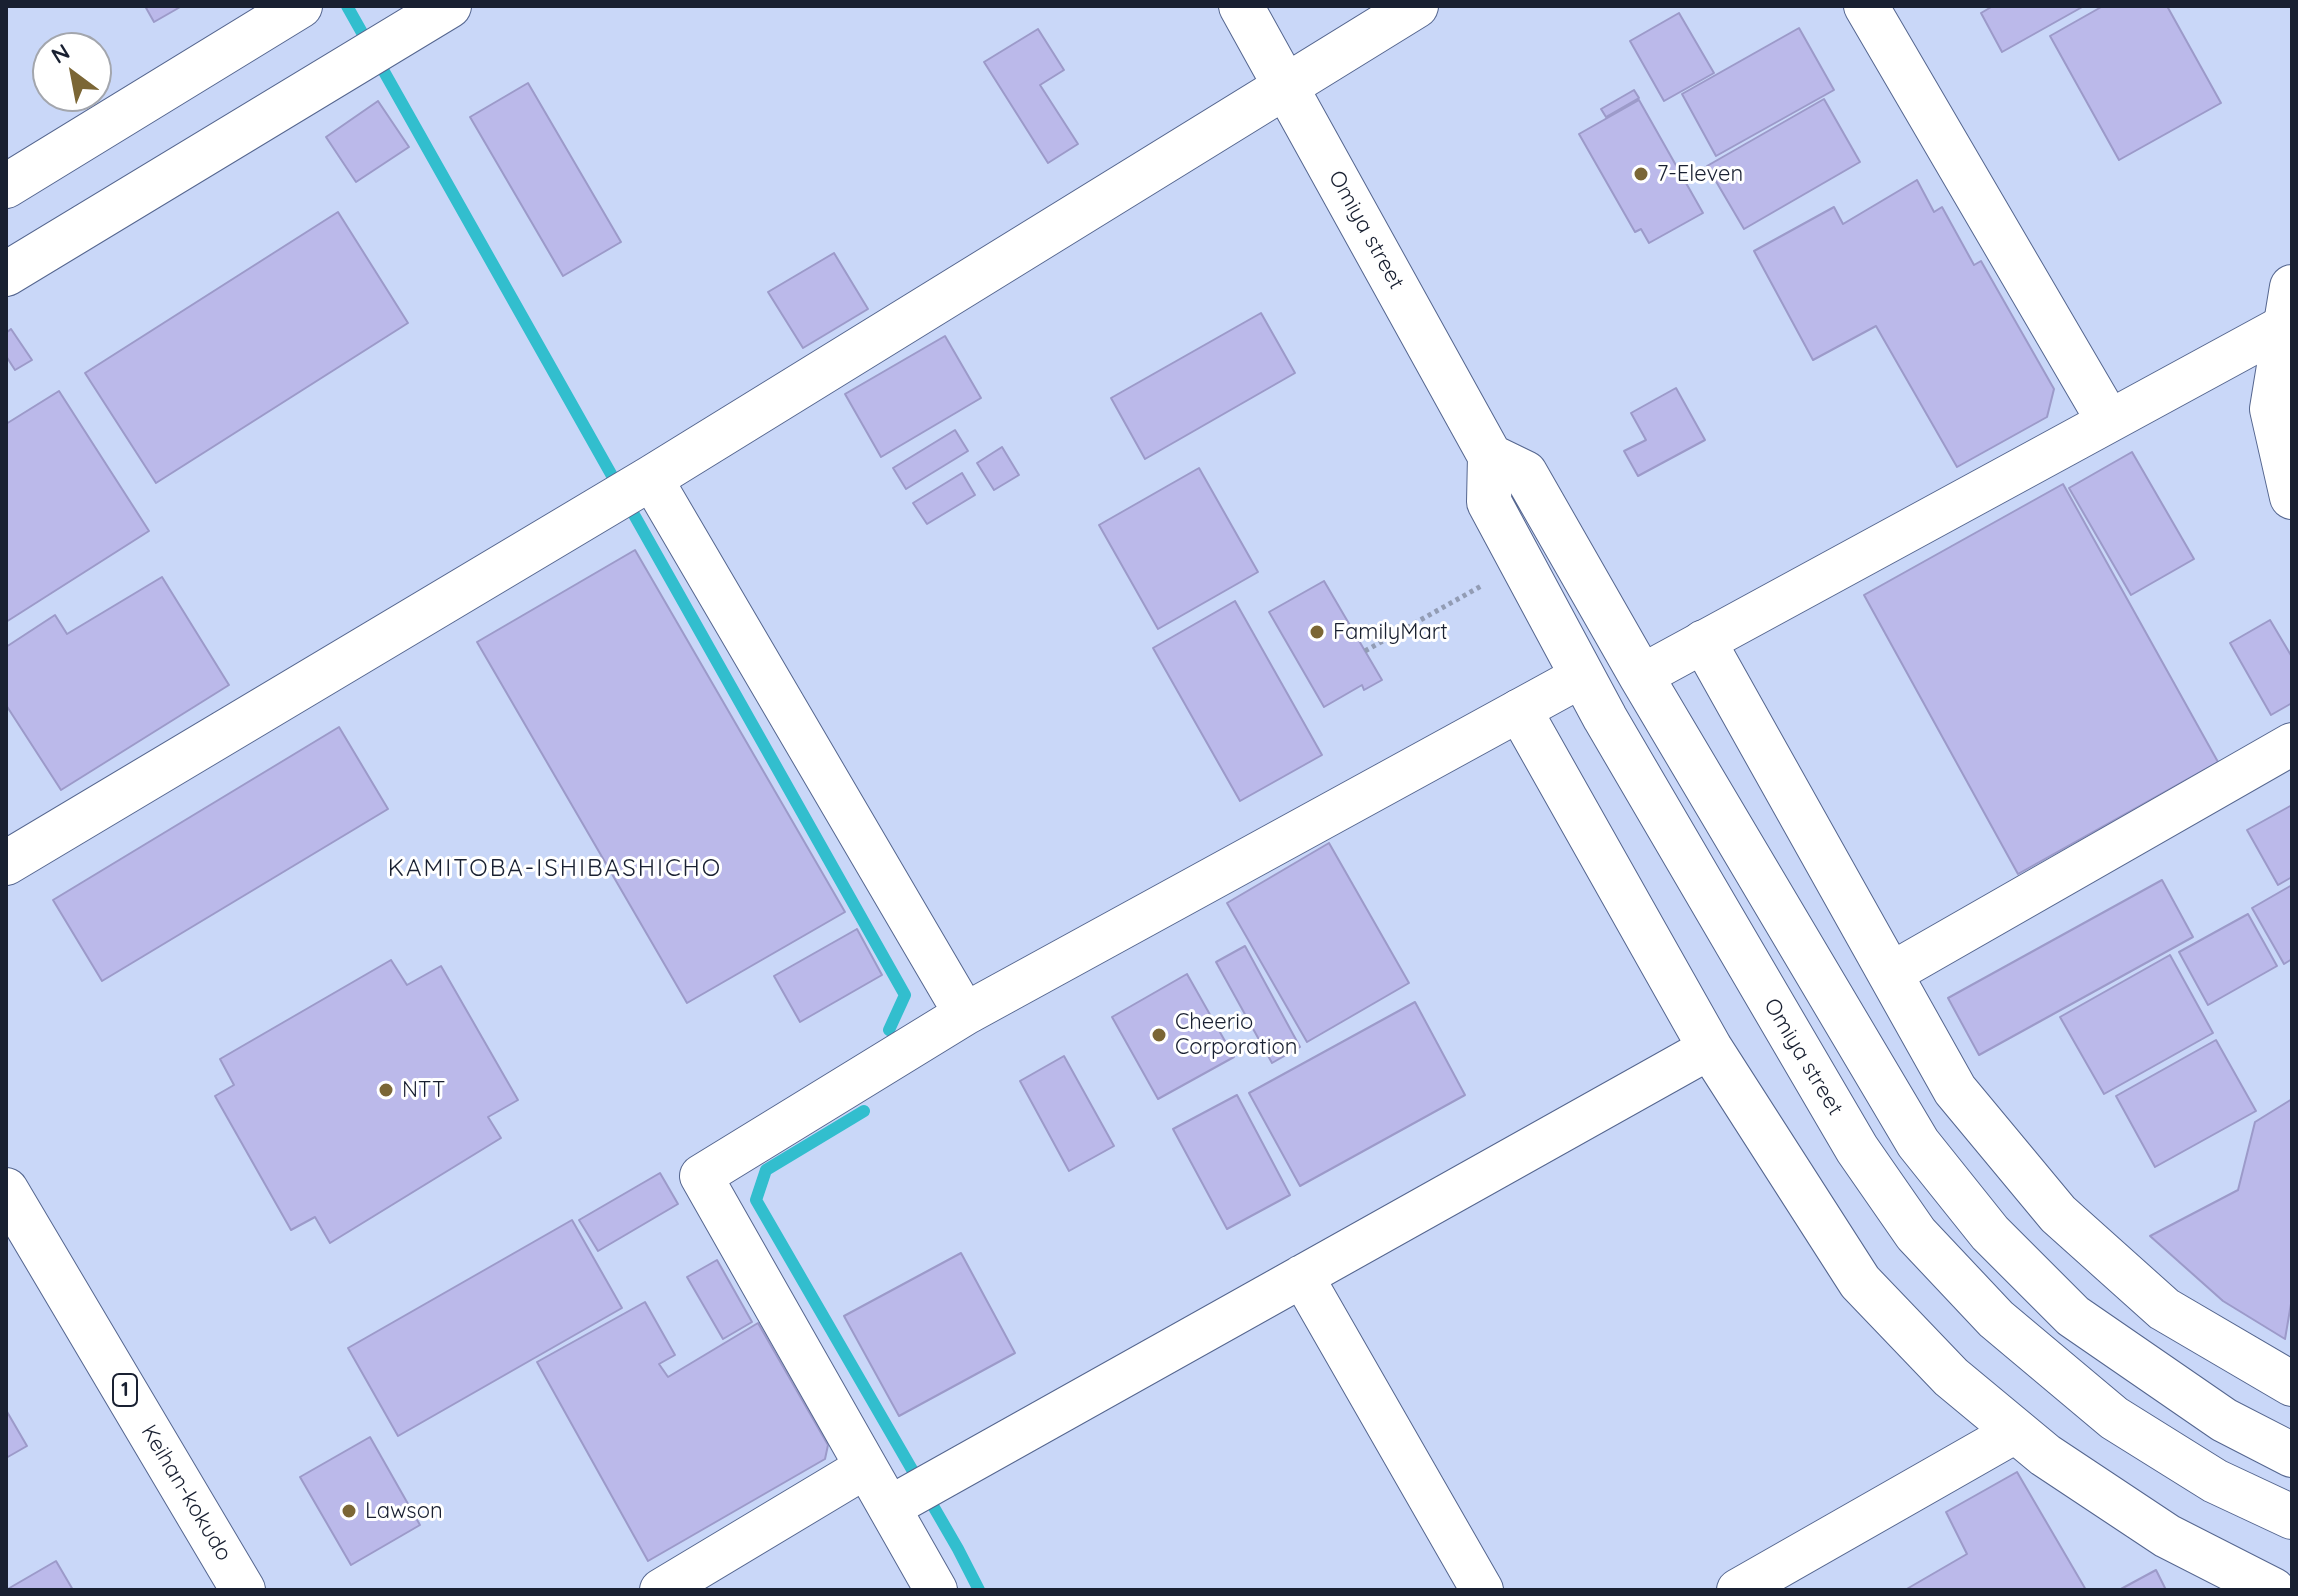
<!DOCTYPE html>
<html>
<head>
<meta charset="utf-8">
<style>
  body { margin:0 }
  #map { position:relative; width:2298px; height:1596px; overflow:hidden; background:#d6e3ff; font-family:Quicksand,sans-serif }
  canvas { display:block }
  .frame { position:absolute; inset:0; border:8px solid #192031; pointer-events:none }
  .north { position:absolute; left:32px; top:32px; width:80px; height:80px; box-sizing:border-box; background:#fff; border:2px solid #a3a6ad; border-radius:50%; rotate:328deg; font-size:22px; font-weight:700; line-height:32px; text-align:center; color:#192031 }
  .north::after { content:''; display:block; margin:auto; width:28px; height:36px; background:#7b6635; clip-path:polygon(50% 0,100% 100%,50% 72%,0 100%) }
</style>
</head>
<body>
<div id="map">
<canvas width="2298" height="1596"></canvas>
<div class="frame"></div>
<div class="north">N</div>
</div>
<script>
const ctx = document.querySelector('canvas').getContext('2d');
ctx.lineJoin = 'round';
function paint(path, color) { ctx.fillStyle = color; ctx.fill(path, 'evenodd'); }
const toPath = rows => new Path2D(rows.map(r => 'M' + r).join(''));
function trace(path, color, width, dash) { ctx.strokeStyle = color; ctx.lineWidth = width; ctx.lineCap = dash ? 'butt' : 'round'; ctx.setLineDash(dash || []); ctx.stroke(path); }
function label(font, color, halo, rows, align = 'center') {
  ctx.font = font + ' Quicksand,sans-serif'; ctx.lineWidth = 6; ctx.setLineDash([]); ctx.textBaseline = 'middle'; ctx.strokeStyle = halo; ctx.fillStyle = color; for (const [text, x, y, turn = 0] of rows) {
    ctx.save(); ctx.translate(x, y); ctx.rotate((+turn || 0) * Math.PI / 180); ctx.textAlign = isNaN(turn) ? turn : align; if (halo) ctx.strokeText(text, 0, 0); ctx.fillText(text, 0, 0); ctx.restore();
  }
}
paint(toPath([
  [6,6,2292,6,2292,1590,6,1590],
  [48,48,96,48,96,96,48,96]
]), '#c9d7f8');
trace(toPath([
  [347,6,905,995,889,1030],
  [864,1111,766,1170,756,1200,958,1549,979,1590]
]), '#32bece', 12);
const building = toPath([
  [145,6,182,6,154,22,145,6],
  [1993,6,2084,6,2002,52,1981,13,1993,6],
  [2103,6,2167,6,2221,103,2119,160,2050,36,2103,6],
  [1679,13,1714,73,1664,101,1630,41,1679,13],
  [1799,28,1834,90,1716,156,1682,94,1799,28],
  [1038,29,1064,70,1040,85,1078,144,1048,163,984,62,1038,29],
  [528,83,621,242,563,276,470,117,528,83],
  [1634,90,1639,98,1606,117,1601,109,1634,90],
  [1824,99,1860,162,1744,229,1707,166,1824,99],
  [1639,100,1703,213,1649,243,1641,229,1635,232,1579,134,1639,100],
  [378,101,409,147,356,182,326,137,378,101],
  [1917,180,1934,212,1942,207,1974,265,1981,261,2054,389,2047,417,1957,467,1876,326,1813,360,1754,251,1834,207,1843,224,1917,180],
  [338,212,408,323,156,483,85,373,338,212],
  [834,253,868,309,803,348,768,292,834,253],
  [1261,313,1295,373,1145,459,1111,398,1261,313],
  [11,329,32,360,15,370,6,356,6,333,11,329],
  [945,336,981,398,881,457,845,394,945,336],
  [1676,388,1705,440,1638,476,1624,451,1646,440,1631,413,1676,388],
  [59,391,149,531,6,622,6,424,59,391],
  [955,430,968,451,906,489,893,468,955,430],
  [1002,447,1019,475,994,490,977,463,1002,447],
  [2132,452,2194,559,2131,595,2069,488,2132,452],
  [1199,468,1258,572,1158,629,1099,525,1199,468],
  [962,473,975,495,927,524,913,503,962,473],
  [2063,484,2218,762,2018,874,1864,595,2063,484],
  [635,550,845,912,687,1003,477,642,635,550],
  [162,577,229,685,61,790,6,705,6,647,55,615,67,634,162,577],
  [1324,581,1382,680,1364,690,1362,685,1324,707,1269,612,1324,581],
  [1235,601,1322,755,1240,801,1153,648,1235,601],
  [2270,620,2292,657,2292,703,2271,715,2230,643,2270,620],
  [339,727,388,809,102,981,53,900,339,727],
  [2292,805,2292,877,2278,885,2247,830,2292,805],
  [1329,843,1409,983,1307,1042,1227,903,1329,843],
  [2162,880,2193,937,1979,1055,1948,998,2162,880],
  [2292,885,2292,959,2284,964,2252,908,2292,885],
  [2248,914,2277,966,2208,1005,2179,952,2248,914],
  [857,929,882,975,800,1022,774,976,857,929],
  [1245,946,1300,1047,1272,1063,1216,962,1245,946],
  [2170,955,2213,1033,2104,1094,2060,1017,2170,955],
  [391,960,407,985,441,966,518,1100,488,1117,501,1138,330,1243,315,1217,291,1230,215,1096,234,1085,220,1059,391,960],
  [1187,974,1234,1057,1158,1099,1112,1017,1187,974],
  [1415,1002,1465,1095,1300,1186,1249,1093,1415,1002],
  [2216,1040,2256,1111,2155,1167,2116,1096,2216,1040],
  [1064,1056,1114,1146,1069,1171,1020,1081,1064,1056],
  [1237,1095,1290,1195,1227,1229,1173,1129,1237,1095],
  [2292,1099,2292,1298,2285,1339,2223,1301,2150,1236,2238,1190,2255,1122,2292,1099],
  [660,1173,678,1204,598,1251,579,1220,660,1173],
  [572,1220,622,1308,398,1436,348,1348,572,1220],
  [961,1253,1015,1353,899,1416,844,1316,961,1253],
  [717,1260,752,1322,723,1339,687,1277,717,1260],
  [645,1302,675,1355,659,1364,668,1377,758,1323,828,1445,825,1459,648,1561,537,1362,645,1302],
  [6,1410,27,1446,6,1458,6,1410],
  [370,1437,420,1525,351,1565,300,1477,370,1437],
  [2017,1472,2086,1590,1905,1590,1967,1554,1946,1512,2017,1472],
  [56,1561,73,1590,6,1590,56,1561],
  [2156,1570,2166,1590,2119,1590,2156,1570]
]);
paint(building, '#bbb9ea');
trace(building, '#9c9ac9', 2);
const street = toPath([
  [651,478,965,1014],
  [1641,676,2286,325],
  [1890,974,2292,744],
  [1302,1276,1482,1590],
  [890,1507,1710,1048],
  [661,1590,866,1467],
  [936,1590,701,1176,965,1014,1582,676],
  [1738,1590,2017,1431]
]);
const secondary = toPath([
  [1241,6,1490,456,1489,502,1605,718,1857,1149,1916,1234,1996,1319,2114,1418,2215,1481,2292,1517],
  [1866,6,2108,420],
  [6,186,300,6],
  [6,274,449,6],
  [2292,287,2272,409,2292,497],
  [1490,456,1525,473,1641,676,1918,1143,1990,1233,2073,1316,2224,1420,2292,1455],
  [1704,642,1955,1090,2058,1214,2164,1309,2292,1384],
  [1520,711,1710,1048,1860,1282,1951,1377,2045,1455,2167,1536,2273,1590],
  [6,863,651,478,1416,6]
]);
const highway = toPath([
  [6,1190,243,1590]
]);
trace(street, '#55668f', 44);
trace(secondary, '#55668f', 46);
trace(highway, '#55668f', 46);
trace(toPath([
  [1365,651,1483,585]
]), '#929cb4', 5, [4, 4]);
trace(street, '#fff', 42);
trace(secondary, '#fff', 44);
trace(highway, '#fff', 44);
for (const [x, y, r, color] of [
  [1641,174,8,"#7b6635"],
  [1317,632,8,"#7b6635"],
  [1159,1035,8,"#7b6635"],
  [386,1090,8,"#7b6635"],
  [349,1511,8,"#7b6635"]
]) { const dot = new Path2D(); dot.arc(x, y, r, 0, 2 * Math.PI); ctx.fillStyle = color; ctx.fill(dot); trace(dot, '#fff', 3); }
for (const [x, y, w] of [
  [125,1390,24]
]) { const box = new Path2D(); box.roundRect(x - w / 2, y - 16, w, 32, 6); ctx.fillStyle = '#fff'; ctx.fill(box); trace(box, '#192031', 2); }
label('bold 20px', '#192031', null, [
  ["1",125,1390]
]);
label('22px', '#192031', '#fff', [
  ["7-Eleven",1657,174],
  ["FamilyMart",1333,632],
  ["Cheerio",1175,1022],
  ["Corporation",1175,1047],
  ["NTT",402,1090],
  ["Lawson",365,1511]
], 'left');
label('22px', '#192031', '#fff', [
  ["Omiya street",1366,230,61],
  ["Omiya street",1803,1057,59],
  ["Keihan-kokudo",186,1493,59]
]);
ctx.letterSpacing = '2px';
label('24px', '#192031', '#fff', [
  ["KAMITOBA-ISHIBASHICHO",555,869]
]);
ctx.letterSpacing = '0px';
</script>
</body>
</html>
